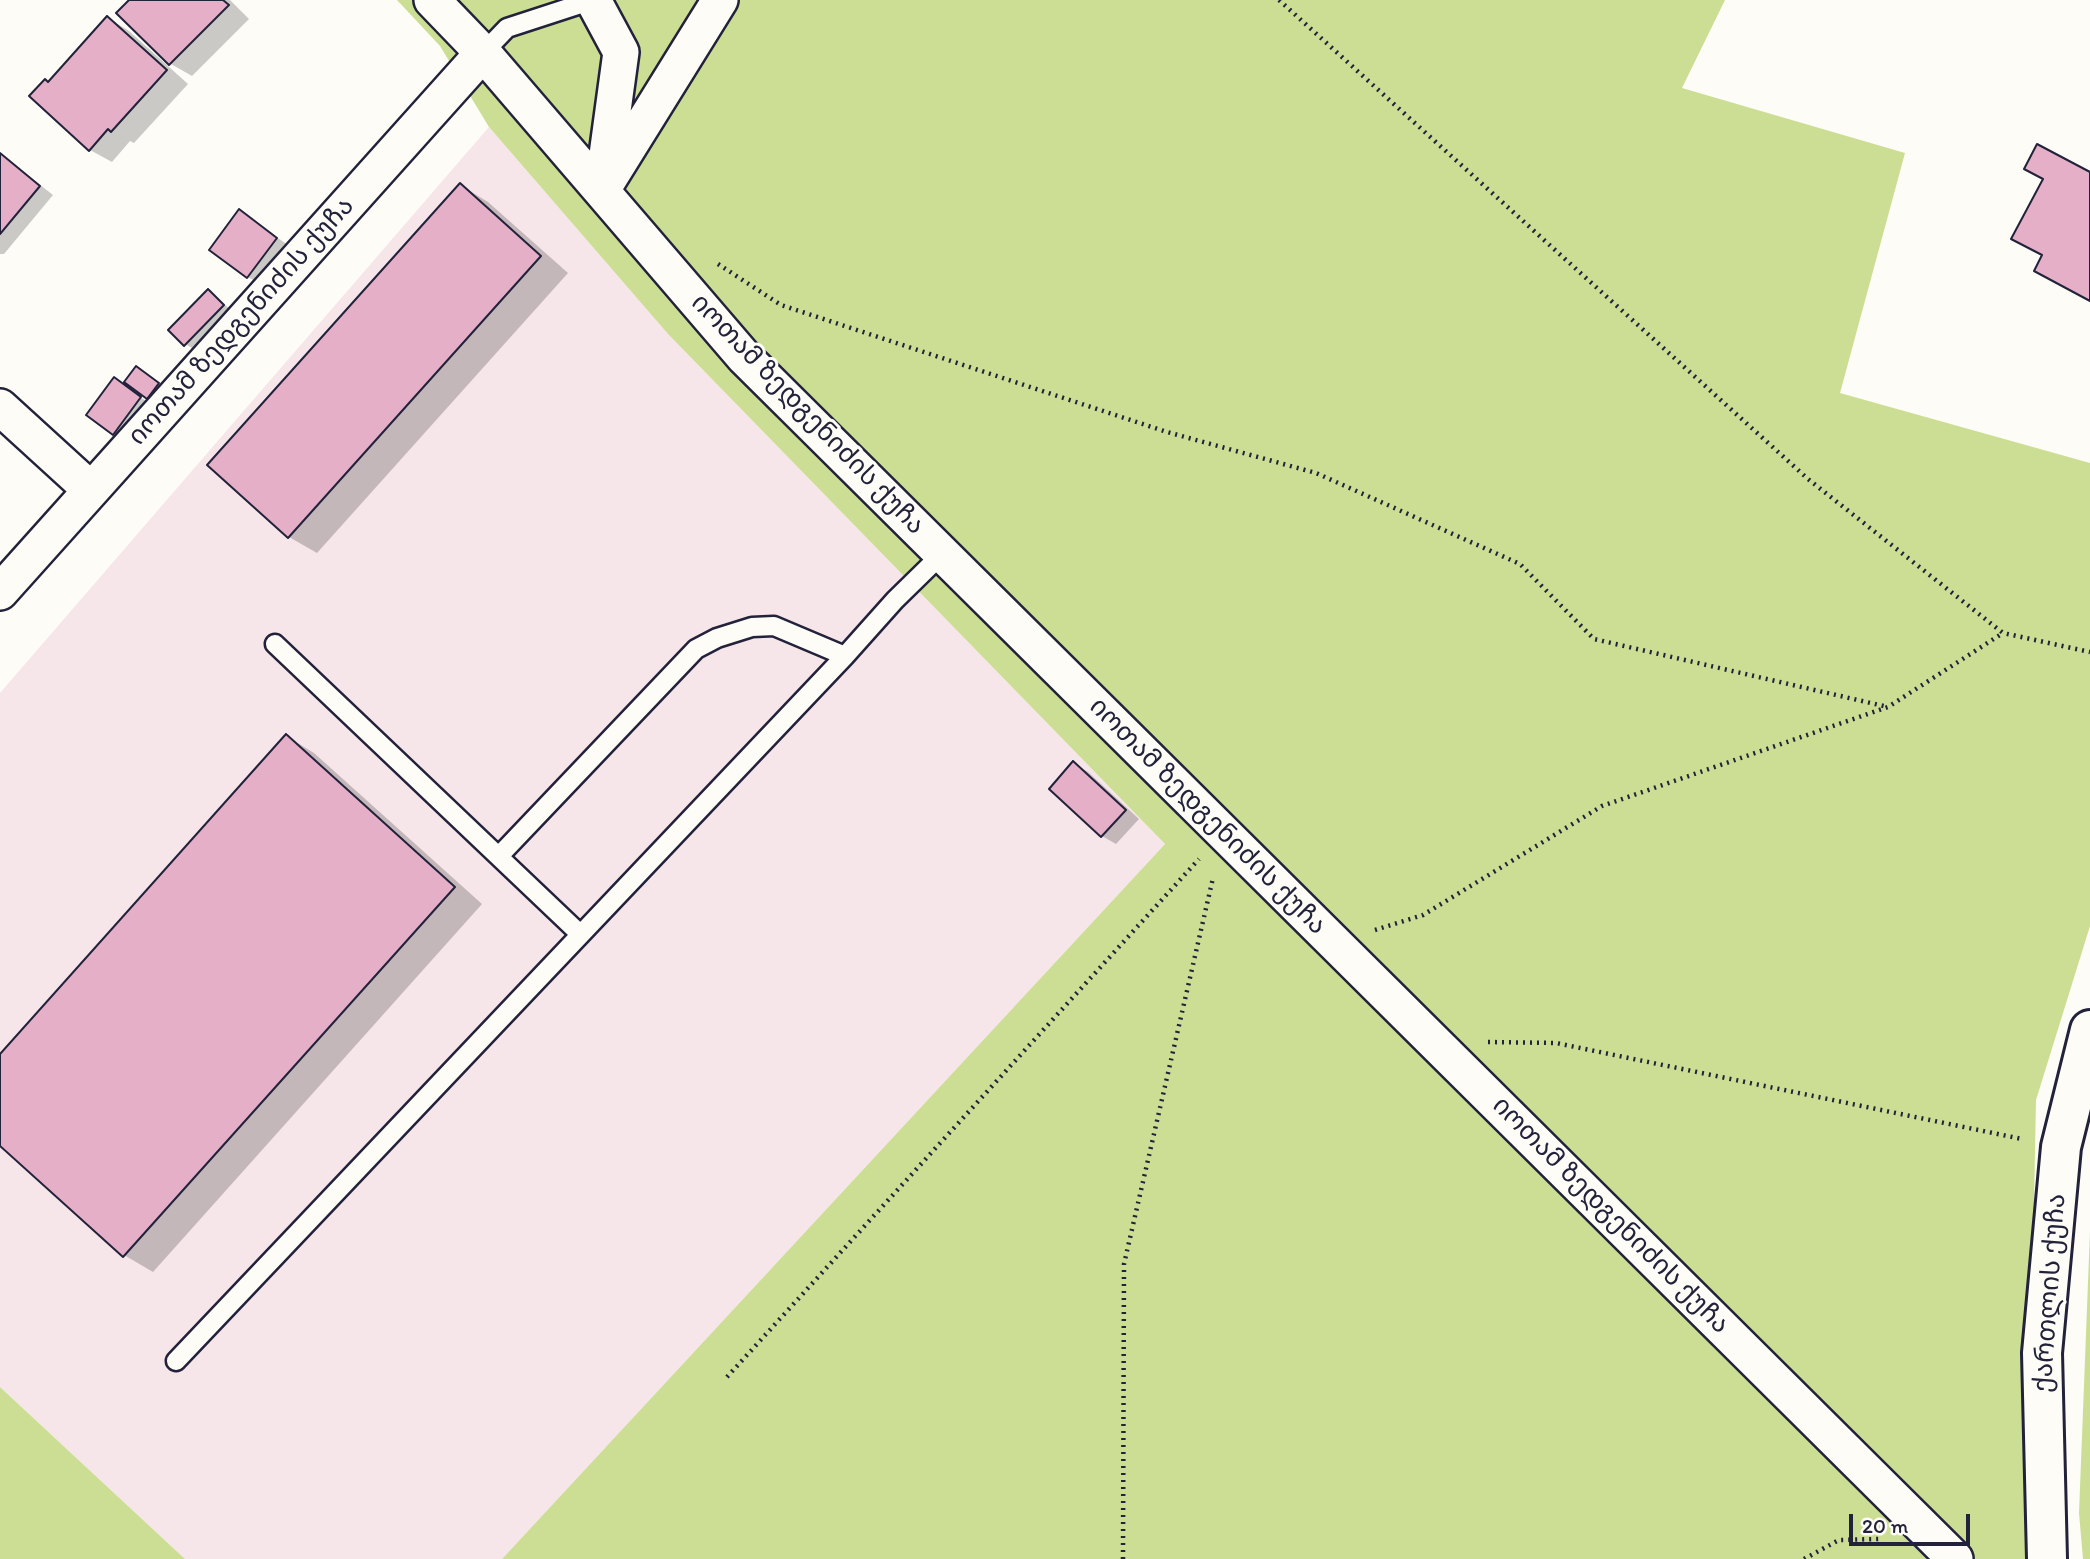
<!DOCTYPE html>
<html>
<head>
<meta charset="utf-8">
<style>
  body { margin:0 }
  #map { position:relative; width:2090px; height:1559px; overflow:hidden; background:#fdfcf7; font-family:Itim,sans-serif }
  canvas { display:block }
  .scale { position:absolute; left:1849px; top:1514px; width:121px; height:32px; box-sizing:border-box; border:4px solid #22223b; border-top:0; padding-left:9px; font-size:21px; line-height:24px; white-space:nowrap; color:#22223b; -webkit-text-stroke:5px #fdfcf7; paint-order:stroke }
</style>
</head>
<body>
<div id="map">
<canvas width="2090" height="1559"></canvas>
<div class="scale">20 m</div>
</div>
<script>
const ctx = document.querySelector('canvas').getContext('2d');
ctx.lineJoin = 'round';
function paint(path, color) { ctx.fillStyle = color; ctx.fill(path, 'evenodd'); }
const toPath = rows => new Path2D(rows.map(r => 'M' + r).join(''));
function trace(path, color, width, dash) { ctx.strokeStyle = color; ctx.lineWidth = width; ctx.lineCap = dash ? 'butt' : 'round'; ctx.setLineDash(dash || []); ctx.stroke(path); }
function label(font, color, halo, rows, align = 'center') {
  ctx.font = font + ' Itim,"Noto Sans Georgian",sans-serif'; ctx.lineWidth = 6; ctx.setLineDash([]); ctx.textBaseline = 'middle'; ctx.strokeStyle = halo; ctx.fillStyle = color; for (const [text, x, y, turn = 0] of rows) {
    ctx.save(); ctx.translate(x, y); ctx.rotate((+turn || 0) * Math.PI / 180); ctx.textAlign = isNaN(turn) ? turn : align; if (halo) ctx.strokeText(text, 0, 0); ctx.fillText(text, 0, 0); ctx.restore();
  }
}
paint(toPath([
  [489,127,668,334,1165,844,502,1559,185,1559,0,1387,0,693]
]), '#f6e5e9');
paint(toPath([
  [397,0,1725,0,1682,88,1905,153,1840,393,2090,463,2090,926,2036,1100,2027,1559,502,1559,1165,844,668,334,489,127,440,46],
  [2090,1231,2090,1559,2083,1559,2079,1513],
  [0,1387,185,1559,0,1559]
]), '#ccde93');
paint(toPath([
  [131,0,230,0,249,19,192,76,171,64,119,13],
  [108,18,129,31,188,84,134,143,130,141,112,162,90,150,49,83],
  [0,153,53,195,4,254,0,254],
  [460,185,488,202,568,273,317,553,289,537],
  [240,212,291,247,262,285,248,277],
  [208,291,230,309,192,348,185,344],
  [143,372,164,388,154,401,148,398],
  [121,383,147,402,121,438,89,415],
  [286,736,314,753,482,904,153,1272,124,1255,0,1144,0,1056],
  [1074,764,1088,772,1139,819,1116,844,1102,836]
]), '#0003');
const building = toPath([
  [129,0,223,0,229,5,169,65,116,13,129,0],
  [107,16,167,70,111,132,108,129,89,151,29,96,45,79,48,82,107,16],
  [2037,144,2090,172,2090,301,2034,271,2042,255,2011,239,2043,179,2024,169,2037,144],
  [0,153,40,186,0,234,0,153],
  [460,183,541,256,288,538,207,465,460,183],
  [239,209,277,238,247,278,209,250,239,209],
  [208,289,224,305,184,346,168,330,208,289],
  [136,366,159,383,147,399,124,382,136,366],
  [114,377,141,397,113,435,86,415,114,377],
  [286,734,455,887,123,1257,0,1146,0,1054,286,734],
  [1073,761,1126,810,1101,837,1049,789,1073,761]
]);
paint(building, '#e5afc8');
trace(building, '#22223b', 2);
const lane = toPath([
  [483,53,507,28,593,0],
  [275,644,580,934],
  [499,856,696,649,717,638,752,627,774,626,845,656],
  [176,1361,845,656,895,600,942,554]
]);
const street = toPath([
  [432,0,483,53,744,357,1955,1559],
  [593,0,621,52,604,177],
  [602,190,720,0],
  [0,407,91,490],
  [0,592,483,53]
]);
const secondary = toPath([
  [2047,1559,2042,1353,2061,1147,2090,1030]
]);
trace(lane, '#22223b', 23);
trace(street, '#22223b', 40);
trace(secondary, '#22223b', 44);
trace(toPath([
  [1279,0,1808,479,2003,633,2090,652],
  [718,264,781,305,1167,432,1316,473,1520,564,1594,639,1888,707],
  [1375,930,1423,915,1602,806,1888,707,2003,633],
  [1488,1042,1556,1043,2022,1139],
  [727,1377,1199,859],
  [1123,1559,1124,1264,1213,878],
  [1804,1559,1839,1540,1879,1539]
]), '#22223b', 4.5, [2, 5]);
trace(lane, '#fdfcf7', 18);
trace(street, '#fdfcf7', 35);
trace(secondary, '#fdfcf7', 38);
label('26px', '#22223b', '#fdfcf7', [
  ["იოთამ ზედგენიძის ქუჩა",242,322,-48],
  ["იოთამ ზედგენიძის ქუჩა",807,415,46],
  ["იოთამ ზედგენიძის ქუჩა",1207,817,45],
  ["იოთამ ზედგენიძის ქუჩა",1610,1216,45],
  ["ქართლის ქუჩა",2051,1293,-86]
]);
</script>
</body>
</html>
